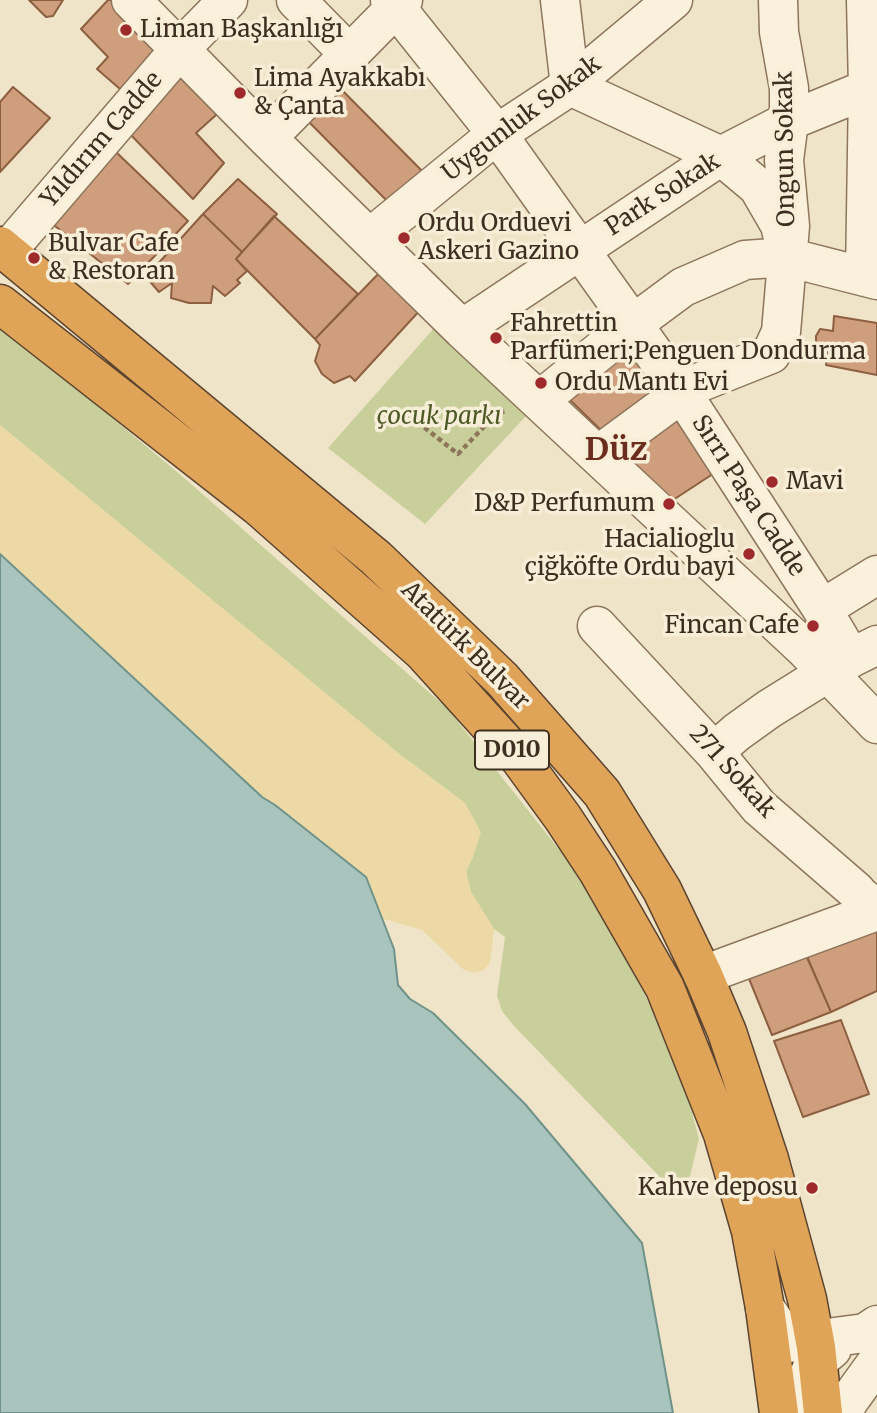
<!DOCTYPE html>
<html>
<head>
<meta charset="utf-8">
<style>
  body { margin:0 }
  canvas { display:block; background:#f0e4c8 }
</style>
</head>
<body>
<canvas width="877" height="1413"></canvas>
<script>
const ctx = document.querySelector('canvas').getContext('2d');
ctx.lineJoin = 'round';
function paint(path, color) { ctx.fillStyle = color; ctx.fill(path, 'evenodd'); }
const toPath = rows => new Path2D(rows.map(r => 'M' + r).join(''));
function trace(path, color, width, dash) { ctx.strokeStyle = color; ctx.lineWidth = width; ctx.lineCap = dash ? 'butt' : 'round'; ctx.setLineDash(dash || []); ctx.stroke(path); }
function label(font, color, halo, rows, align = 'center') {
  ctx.font = font + ' Merriweather,serif'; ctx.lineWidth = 7; ctx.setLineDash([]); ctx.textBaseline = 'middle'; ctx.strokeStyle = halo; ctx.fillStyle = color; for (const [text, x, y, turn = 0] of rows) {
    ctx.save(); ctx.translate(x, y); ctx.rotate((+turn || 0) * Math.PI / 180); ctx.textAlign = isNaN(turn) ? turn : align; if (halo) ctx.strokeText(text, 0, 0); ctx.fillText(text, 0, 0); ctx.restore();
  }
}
paint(toPath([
  [436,326,527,415,425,524,328,448],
  [0,328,19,340,183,477,447,708,588,886,677,1056,699,1139,690,1176,686,1182,668,1183,660,1177,514,1026,502,1011,497,996,505,937,494,929,471,892,466,871,473,857,465,803,398,753,0,425]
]), '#c9cf9b');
paint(toPath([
  [0,425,398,753,465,803,481,832,473,857,466,871,471,892,494,929,490,963,484,970,475,973,464,970,422,930,381,918,365,877,275,805,262,797,0,554]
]), '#ecd9a5');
const water = toPath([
  [0,554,262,797,275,805,366,877,394,949,398,985,410,999,433,1013,525,1104,642,1243,673,1413,0,1413,0,554]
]);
paint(water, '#a9c4bc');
trace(water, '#6f938a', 2);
const building = toPath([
  [29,0,63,0,53,16,46,17,29,0],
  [108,0,117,0,153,37,155,56,120,89,97,69,108,57,81,29,108,0],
  [184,66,226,106,196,133,224,163,193,199,126,130,184,66],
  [336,84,430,179,396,210,304,117,336,84],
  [13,87,50,118,0,172,0,102,13,87],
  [116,152,188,221,128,284,50,222,116,152],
  [238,179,277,214,242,252,203,214,238,179],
  [203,214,242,252,236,259,247,271,237,280,240,283,225,296,213,286,211,303,189,303,171,298,172,283,159,292,146,277,203,214],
  [274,216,358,294,315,339,236,259,274,216],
  [384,268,422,308,355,381,350,376,334,383,322,374,315,361,320,345,315,339,384,268],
  [834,316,877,323,877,375,826,365,828,349,816,344,816,336,820,329,833,331,834,316],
  [633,339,674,393,612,441,564,394,633,339],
  [680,404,722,468,670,502,620,450,680,404],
  [875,928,877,933,877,991,831,1012,805,952,875,928],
  [802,946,831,1012,772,1035,745,969,802,946],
  [841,1020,869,1094,803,1117,774,1041,841,1020]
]);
paint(building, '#cf9f7d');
trace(building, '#8d5f41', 2);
const minor = toPath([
  [131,0,267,138,462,329,805,649,877,724],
  [296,0,349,54],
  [390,0,497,134,682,393,822,609,851,658],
  [560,0,570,86,721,156,758,187,780,225,783,238],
  [267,138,403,0],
  [371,237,497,134,570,86,673,0],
  [7,251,180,49,228,0],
  [865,277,868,88,866,0],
  [462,329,721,156,789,121,877,85],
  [540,400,633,324,683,287,745,260,787,257,877,280],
  [598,455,693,385,771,354,781,332,790,226,784,160,789,121,789,88,779,32,778,0],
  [822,609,877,575],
  [597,626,714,752,759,807,856,891,860,896,877,909],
  [714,752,737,732,769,709,851,658,877,645],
  [703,975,877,911],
  [765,1308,789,1343,865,1333,877,1325],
  [791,1413,814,1364,832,1349],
  [844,1413,848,1402,877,1362]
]);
const highway = toPath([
  [0,246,376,558,502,679,602,793,662,890,703,975,727,1032,769,1159,807,1299,816,1347,823,1413],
  [0,304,258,506,423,652,520,759,563,818,598,871,665,988,723,1134,751,1231,765,1308,779,1413]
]);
trace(minor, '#8d765c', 41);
trace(highway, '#5b4430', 41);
trace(toPath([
  [411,417,458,454,497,413,506,411]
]), '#8d765c', 4.5, [5, 3.5]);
trace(minor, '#faf1dc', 38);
trace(highway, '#e0a458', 38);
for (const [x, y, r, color] of [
  [126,30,7,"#9e2a2b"],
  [240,93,7,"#9e2a2b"],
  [404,238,7,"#9e2a2b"],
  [34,258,7,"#9e2a2b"],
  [496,338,7,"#9e2a2b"],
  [541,383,7,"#9e2a2b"],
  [772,482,7,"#9e2a2b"],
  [669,504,7,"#9e2a2b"],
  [749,554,7,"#9e2a2b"],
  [813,626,7,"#9e2a2b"],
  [812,1188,7,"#9e2a2b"]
]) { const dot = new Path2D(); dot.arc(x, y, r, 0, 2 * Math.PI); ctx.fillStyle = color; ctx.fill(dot); trace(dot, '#f7eed8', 2.5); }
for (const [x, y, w] of [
  [512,750,74]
]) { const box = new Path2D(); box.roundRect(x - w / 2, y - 19.5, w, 39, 5); ctx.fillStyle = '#f7eed8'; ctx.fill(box); trace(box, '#3d2e20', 2); }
label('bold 23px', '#3d2e20', null, [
  ["D010",512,750]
]);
label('24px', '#3d2e20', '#f7eed8', [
  ["Liman Başkanlığı",140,30],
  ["Lima Ayakkabı",254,79],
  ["& Çanta",254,107],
  ["Ordu Orduevi",418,224],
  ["Askeri Gazino",418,252],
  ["Bulvar Cafe",48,244],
  ["& Restoran",48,272],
  ["Fahrettin",510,324],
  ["Parfümeri;Penguen Dondurma",510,352],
  ["Ordu Mantı Evi",555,383],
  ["Mavi",786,482],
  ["D&P Perfumum",655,504,"right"],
  ["Hacialioglu",735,540,"right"],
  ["çiğköfte Ordu bayi",735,568,"right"],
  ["Fincan Cafe",799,626,"right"],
  ["Kahve deposu",798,1188,"right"]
], 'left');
label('24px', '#3d2e20', '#f7eed8', [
  ["Uygunluk Sokak",522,119,-37],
  ["Yıldırım Cadde",102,140,-49],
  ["Ongun Sokak",786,149,-91],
  ["Park Sokak",663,195,-33],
  ["Sırrı Paşa Cadde",748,496,57],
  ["Atatürk Bulvar",465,646,45],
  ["271 Sokak",732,772,48]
]);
label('italic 24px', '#4d5a26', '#f7eed8', [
  ["çocuk parkı",439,417]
]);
label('bold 32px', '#6b2e1e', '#f7eed8', [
  ["Düz",616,451]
]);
</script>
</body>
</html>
